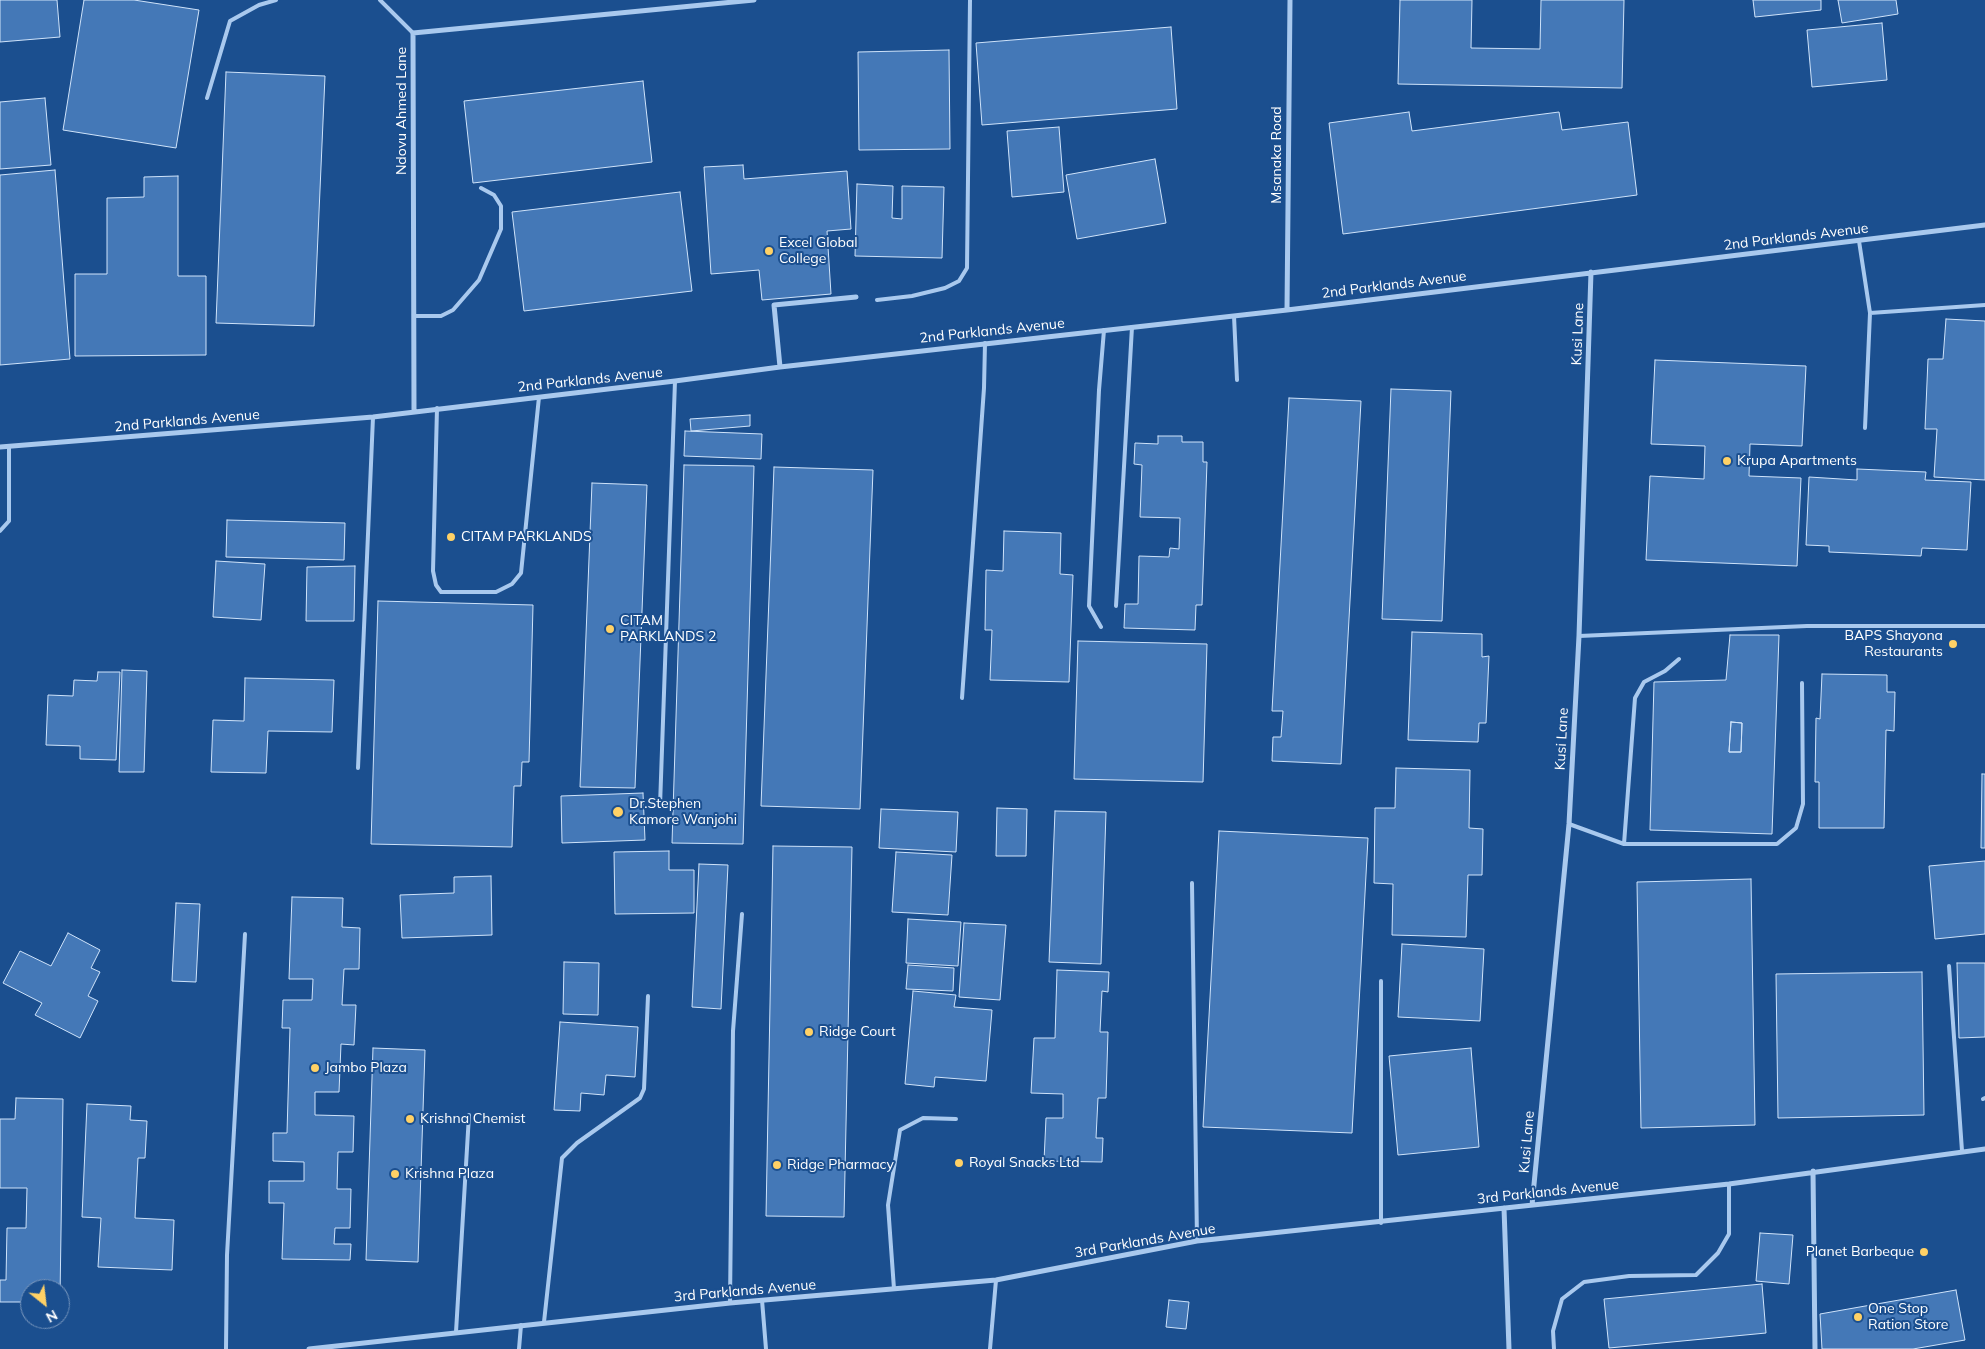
<!DOCTYPE html>
<html>
<head>
<meta charset="utf-8">
<style>
  body { margin:0 }
  #map { position:relative; width:1985px; height:1349px; overflow:hidden; background:#1b4f8f; font-family:Mulish,sans-serif }
  canvas { display:block }
  .north { position:absolute; left:20px; top:1279px; width:50px; height:50px; box-sizing:border-box; background:#1b4f8f; border:1px solid #7695bc; border-radius:50%; rotate:151deg; font-size:14px; font-weight:700; line-height:20px; text-align:center; color:#fff }
  .north::after { content:''; display:block; margin:auto; width:18px; height:22px; background:#ffd166; clip-path:polygon(50% 0,100% 100%,50% 72%,0 100%) }
</style>
</head>
<body>
<div id="map">
<canvas width="1985" height="1349"></canvas>
<div class="north">N</div>
</div>
<script>
const ctx = document.querySelector('canvas').getContext('2d');
ctx.lineJoin = 'round';
function paint(path, color) { ctx.fillStyle = color; ctx.fill(path, 'evenodd'); }
const toPath = rows => new Path2D(rows.map(r => 'M' + r).join(''));
function trace(path, color, width, dash) { ctx.strokeStyle = color; ctx.lineWidth = width; ctx.lineCap = dash ? 'butt' : 'round'; ctx.setLineDash(dash || []); ctx.stroke(path); }
function label(font, color, halo, rows, align = 'center') {
  ctx.font = font + ' Mulish,sans-serif'; ctx.lineWidth = 4; ctx.setLineDash([]); ctx.textBaseline = 'middle'; ctx.strokeStyle = halo; ctx.fillStyle = color; for (const [text, x, y, turn = 0] of rows) {
    ctx.save(); ctx.translate(x, y); ctx.rotate((+turn || 0) * Math.PI / 180); ctx.textAlign = isNaN(turn) ? turn : align; if (halo) ctx.strokeText(text, 0, 0); ctx.fillText(text, 0, 0); ctx.restore();
  }
}
const building = toPath([
  [0,0,57,0,60,37,0,42,0,0],
  [84,0,134,0,199,10,176,148,63,130,84,0],
  [1400,0,1472,0,1471,48,1540,49,1541,0,1624,0,1622,88,1398,84,1400,0],
  [1753,0,1821,0,1821,10,1755,17,1753,0],
  [1838,0,1896,0,1898,14,1842,23,1838,0],
  [1882,23,1887,80,1812,87,1807,30,1882,23],
  [1171,27,1177,109,982,125,976,43,1171,27],
  [949,50,950,149,859,150,858,52,949,50],
  [226,72,325,76,314,326,216,323,226,72],
  [643,81,652,162,473,183,464,101,643,81],
  [45,98,51,165,0,169,0,102,45,98],
  [1409,112,1412,131,1559,112,1562,130,1628,122,1637,195,1343,234,1329,123,1409,112],
  [1059,127,1064,192,1012,197,1007,131,1059,127],
  [1155,159,1166,223,1077,239,1066,175,1155,159],
  [743,165,744,179,847,171,851,229,827,231,831,294,762,300,759,270,711,274,704,167,743,165],
  [55,170,70,359,0,365,0,175,55,170],
  [178,176,178,276,206,276,206,355,75,356,75,274,107,274,107,198,144,197,144,177,178,176],
  [857,184,893,186,892,218,902,219,902,186,944,187,942,258,855,256,857,184],
  [680,192,692,291,524,311,512,212,680,192],
  [1946,319,1985,321,1985,480,1934,477,1937,429,1925,429,1928,359,1943,359,1946,319],
  [1655,360,1806,366,1802,446,1750,444,1749,476,1801,478,1797,566,1646,560,1650,476,1704,479,1705,446,1651,444,1655,360],
  [1391,389,1451,391,1442,621,1382,619,1391,389],
  [1289,398,1361,401,1341,764,1272,761,1273,737,1281,737,1283,711,1272,711,1289,398],
  [750,415,750,426,691,431,690,419,750,415],
  [685,431,762,434,761,459,684,456,685,431],
  [1158,436,1182,436,1182,442,1203,442,1203,462,1207,462,1202,605,1196,605,1195,630,1124,628,1125,604,1138,604,1139,556,1169,557,1170,548,1179,549,1180,518,1140,517,1142,465,1134,464,1135,443,1158,444,1158,436],
  [684,465,754,466,743,844,672,843,684,465],
  [774,467,873,470,860,809,761,806,774,467],
  [1857,469,1926,472,1925,480,1971,482,1967,550,1922,548,1921,556,1829,552,1829,546,1806,545,1809,477,1857,480,1857,469],
  [592,483,647,485,635,788,580,787,592,483],
  [227,520,345,523,344,560,226,557,227,520],
  [1004,531,1061,533,1060,574,1073,575,1069,682,990,680,992,630,985,630,986,570,1003,571,1004,531],
  [216,561,265,564,261,620,213,617,216,561],
  [355,566,354,621,306,621,307,567,355,566],
  [378,601,533,605,529,762,522,762,521,786,514,786,512,847,371,844,378,601],
  [1412,632,1482,634,1482,657,1489,656,1486,723,1479,723,1478,742,1408,740,1412,632],
  [1730,635,1779,635,1772,834,1650,830,1654,682,1726,680,1730,635],
  [1731,722,1742,723,1741,752,1729,752,1731,722],
  [1078,641,1207,644,1203,782,1074,779,1078,641],
  [122,670,147,671,144,772,119,772,122,670],
  [98,672,120,672,116,760,80,759,80,746,46,745,48,695,73,696,74,680,97,681,98,672],
  [1822,674,1887,675,1887,692,1895,692,1894,731,1886,730,1884,828,1819,828,1819,782,1815,782,1816,718,1820,719,1822,674],
  [245,678,334,680,332,732,268,731,266,773,211,772,213,720,244,721,245,678],
  [1731,722,1742,723,1741,752,1729,752,1731,722],
  [1396,768,1470,770,1469,828,1483,829,1482,875,1468,875,1466,937,1392,935,1393,884,1374,883,1375,808,1395,808,1396,768],
  [1982,774,1985,774,1985,848,1981,848,1982,774],
  [643,793,645,840,562,843,561,796,643,793],
  [997,808,1027,809,1026,856,996,856,997,808],
  [881,809,958,812,956,852,879,848,881,809],
  [1055,811,1106,812,1101,964,1049,962,1055,811],
  [1219,831,1368,838,1352,1133,1203,1127,1219,831],
  [773,846,852,847,844,1217,766,1216,773,846],
  [669,851,669,870,694,870,694,913,615,914,614,852,669,851],
  [896,852,952,855,948,915,892,912,896,852],
  [1985,861,1985,934,1935,939,1929,866,1985,861],
  [699,864,728,865,721,1009,692,1007,699,864],
  [491,876,492,935,402,938,400,895,454,893,454,877,491,876],
  [1751,879,1755,1125,1641,1128,1637,882,1751,879],
  [292,897,343,898,342,927,360,928,359,969,344,969,342,1005,356,1005,354,1045,341,1044,339,1092,315,1092,315,1115,354,1116,353,1152,338,1152,337,1189,351,1189,350,1228,335,1228,334,1244,351,1244,350,1260,282,1259,284,1203,269,1203,269,1181,304,1181,304,1162,273,1161,273,1133,287,1133,290,1028,282,1028,283,1000,312,1000,313,979,289,979,292,897],
  [176,903,200,904,196,982,172,981,176,903],
  [908,919,961,922,958,966,906,963,908,919],
  [964,923,1006,925,1000,1000,959,997,964,923],
  [68,933,100,950,91,968,100,972,88,996,98,1001,80,1038,35,1015,42,1003,3,983,20,951,51,966,68,933],
  [1402,944,1484,949,1480,1021,1398,1017,1402,944],
  [564,962,599,963,598,1015,563,1014,564,962],
  [1957,963,1985,963,1985,1037,1959,1038,1957,963],
  [908,965,954,968,953,991,906,989,908,965],
  [1057,970,1109,972,1108,992,1102,991,1100,1032,1108,1032,1106,1098,1098,1098,1096,1138,1103,1138,1102,1162,1044,1161,1046,1118,1063,1118,1063,1094,1031,1093,1034,1038,1055,1038,1057,970],
  [1922,972,1924,1115,1778,1118,1776,974,1922,972],
  [913,991,956,995,954,1007,992,1010,986,1081,935,1077,934,1087,905,1084,913,991],
  [560,1022,638,1027,635,1077,606,1075,604,1095,581,1093,580,1111,554,1110,560,1022],
  [373,1048,425,1050,418,1262,366,1260,373,1048],
  [1471,1048,1479,1147,1398,1155,1389,1056,1471,1048],
  [16,1098,63,1099,60,1297,60,1289,30,1289,30,1302,0,1302,0,1280,6,1280,7,1228,26,1228,27,1188,0,1188,0,1119,15,1119,16,1098],
  [87,1104,131,1106,130,1120,147,1121,145,1158,138,1158,135,1218,174,1220,172,1270,98,1267,101,1218,82,1217,87,1104],
  [1760,1233,1793,1235,1789,1284,1756,1281,1760,1233],
  [1762,1284,1766,1333,1609,1348,1604,1299,1762,1284],
  [1956,1290,1965,1340,1913,1349,1822,1349,1820,1314,1956,1290],
  [1169,1300,1189,1302,1186,1329,1166,1327,1169,1300]
]);
paint(building, '#4478b7');
trace(building, '#cfe3fa', 1);
trace(toPath([
  [380,0,413,33],
  [207,98,230,21,259,5,276,0],
  [1859,241,1870,313,1865,428],
  [877,300,912,296,945,288,959,281,967,268,970,0],
  [1870,313,1985,305],
  [414,316,441,316,453,310,479,280,501,229,501,206,494,195,481,188],
  [1234,316,1237,380],
  [437,408,433,571,436,585,441,592,496,592,512,584,521,573,539,397],
  [0,531,9,521,9,446],
  [1116,606,1132,327],
  [1101,627,1089,606,1099,390,1104,330],
  [1579,636,1807,626,1985,626],
  [962,698,984,388,985,343],
  [358,768,373,417],
  [660,806,675,381],
  [1569,824,1624,844,1777,844,1796,828,1803,804,1802,683],
  [1624,844,1635,698,1644,682,1665,671,1679,659],
  [1192,883,1197,1241],
  [1949,966,1962,1151],
  [1983,1099,1985,1098],
  [1381,1223,1381,981],
  [894,1289,888,1205,900,1130,923,1118,956,1119],
  [762,1300,766,1349],
  [730,1303,733,1031,742,914],
  [544,1322,562,1158,577,1143,640,1098,644,1089,648,996],
  [456,1332,469,1115],
  [226,1349,227,1255,245,934],
  [519,1349,521,1325],
  [990,1349,996,1280],
  [1554,1349,1553,1331,1562,1299,1584,1282,1629,1276,1696,1275,1718,1253,1729,1234,1729,1184]
]), '#a9c9ee', 4);
trace(toPath([
  [1287,310,1290,0],
  [780,367,774,305,856,297],
  [414,411,413,33,754,0],
  [0,447,373,417,675,381,780,367,1287,310,1985,225],
  [1813,1171,1815,1349],
  [1532,1205,1569,824,1579,636,1591,272],
  [1504,1208,1509,1349],
  [309,1349,730,1303,996,1280,1197,1241,1729,1184,1985,1149]
]), '#a9c9ee', 5);
for (const [x, y, r, color] of [
  [769,251,5,"#ffd166"],
  [1727,461,5,"#ffd166"],
  [451,537,5,"#ffd166"],
  [610,629,5,"#ffd166"],
  [1953,644,5,"#ffd166"],
  [618,812,6,"#ffd166"],
  [809,1032,5,"#ffd166"],
  [315,1068,5,"#ffd166"],
  [410,1119,5,"#ffd166"],
  [959,1163,5,"#ffd166"],
  [777,1165,5,"#ffd166"],
  [395,1174,5,"#ffd166"],
  [1924,1252,5,"#ffd166"],
  [1858,1317,5,"#ffd166"]
]) { const dot = new Path2D(); dot.arc(x, y, r, 0, 2 * Math.PI); ctx.fillStyle = color; ctx.fill(dot); trace(dot, '#1b4f8f', 2); }
label('14px', '#fff', '#1b4f8f', [
  ["Ndovu Ahmed Lane",402,111,-90],
  ["Msanaka Road",1277,155,-90],
  ["2nd Parklands Avenue",1796,237,-7],
  ["2nd Parklands Avenue",1394,285,-7],
  ["2nd Parklands Avenue",992,331,-6],
  ["Kusi Lane",1578,334,-88],
  ["2nd Parklands Avenue",590,380,-6],
  ["2nd Parklands Avenue",187,421,-5],
  ["Kusi Lane",1562,739,-87],
  ["Kusi Lane",1527,1142,-85],
  ["3rd Parklands Avenue",1548,1192,-6],
  ["3rd Parklands Avenue",1145,1241,-10],
  ["3rd Parklands Avenue",745,1291,-5]
]);
label('14px', '#fff', '#1b4f8f', [
  ["Excel Global",779,243],
  ["College",779,259],
  ["Krupa Apartments",1737,461],
  ["CITAM PARKLANDS",461,537],
  ["CITAM",620,621],
  ["PARKLANDS 2",620,637],
  ["BAPS Shayona",1943,636,"right"],
  ["Restaurants",1943,652,"right"],
  ["Dr.Stephen",629,804],
  ["Kamore Wanjohi",629,820],
  ["Ridge Court",819,1032],
  ["Jambo Plaza",325,1068],
  ["Krishna Chemist",420,1119],
  ["Royal Snacks Ltd",969,1163],
  ["Ridge Pharmacy",787,1165],
  ["Krishna Plaza",405,1174],
  ["Planet Barbeque",1914,1252,"right"],
  ["One Stop",1868,1309],
  ["Ration Store",1868,1325]
], 'left');
</script>
</body>
</html>
